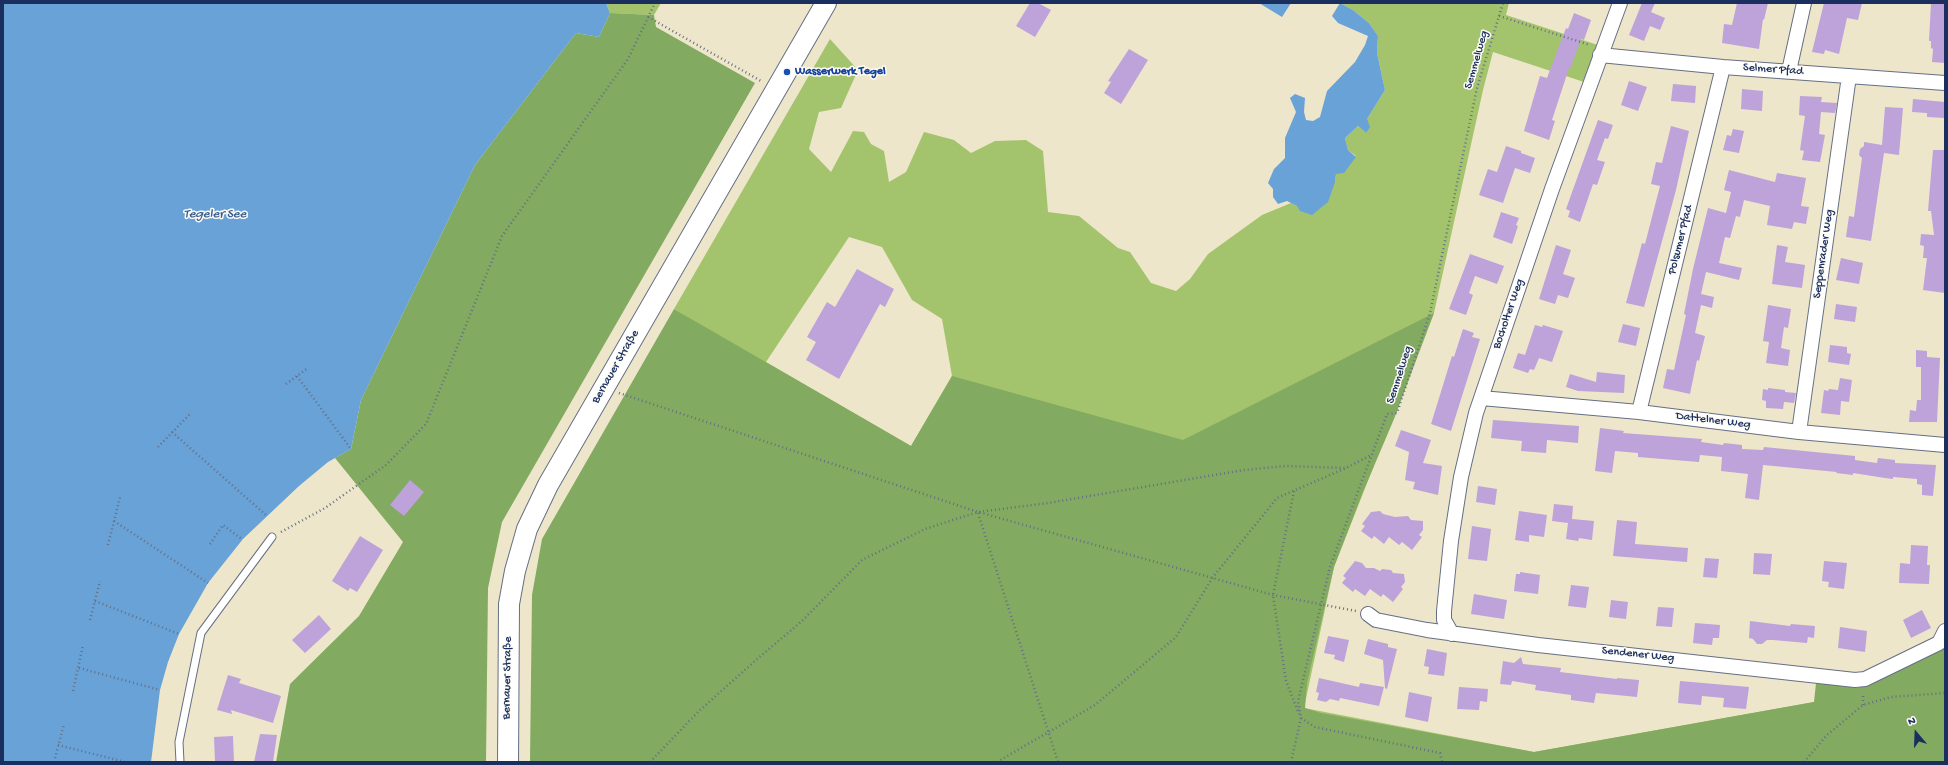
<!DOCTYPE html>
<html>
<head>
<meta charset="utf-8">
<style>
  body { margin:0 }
  #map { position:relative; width:1948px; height:765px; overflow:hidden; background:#eee6ca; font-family:"Gochi Hand",sans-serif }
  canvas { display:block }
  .frame { position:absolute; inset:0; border:4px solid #1b2f5e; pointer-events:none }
  .north { position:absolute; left:1896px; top:713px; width:40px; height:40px; -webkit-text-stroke:3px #fdfcf7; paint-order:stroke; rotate:341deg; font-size:11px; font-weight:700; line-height:16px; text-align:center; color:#1b2f5e }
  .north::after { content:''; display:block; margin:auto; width:14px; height:18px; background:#1b2f5e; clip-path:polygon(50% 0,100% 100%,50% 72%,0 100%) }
</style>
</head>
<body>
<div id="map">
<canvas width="1948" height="765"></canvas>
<div class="frame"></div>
<div class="north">N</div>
</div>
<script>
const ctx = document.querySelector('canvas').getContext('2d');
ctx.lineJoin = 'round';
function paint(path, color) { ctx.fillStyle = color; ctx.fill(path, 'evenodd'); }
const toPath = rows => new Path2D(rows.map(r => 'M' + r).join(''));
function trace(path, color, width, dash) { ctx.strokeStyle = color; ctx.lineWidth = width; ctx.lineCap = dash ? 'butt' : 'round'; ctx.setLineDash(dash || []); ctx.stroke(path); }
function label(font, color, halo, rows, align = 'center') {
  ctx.font = font + ' "Gochi Hand",sans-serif'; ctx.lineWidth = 3; ctx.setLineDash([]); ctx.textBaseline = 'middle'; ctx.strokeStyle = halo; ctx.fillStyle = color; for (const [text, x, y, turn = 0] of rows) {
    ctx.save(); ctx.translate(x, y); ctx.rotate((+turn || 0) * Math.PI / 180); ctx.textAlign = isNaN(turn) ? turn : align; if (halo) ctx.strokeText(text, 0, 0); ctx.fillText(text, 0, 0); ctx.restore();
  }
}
paint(toPath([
  [606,3,661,3,654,15,610,13],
  [1340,3,1509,3,1506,15,1598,45,1584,82,1493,52,1483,90,1434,313,1334,567,1304,708,1534,752,1814,702,1945,762,591,762,694,321,674,309,830,39,858,70,841,108,819,112,809,149,831,172,853,131,864,132,871,144,884,151,889,182,906,172,924,132,954,140,971,153,995,141,1026,140,1043,151,1048,212,1079,216,1118,248,1130,252,1151,283,1176,291,1190,279,1208,254,1262,215,1291,203,1297,206,1335,182,1336,174,1356,156,1348,150,1345,138,1358,126,1366,133,1367,119,1385,90,1377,53,1378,36,1369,23,1353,10],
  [849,237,882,247,912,300,942,319,952,376,911,446,766,362]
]), '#a3c46d');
paint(toPath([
  [610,13,654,15,656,27,755,83,502,522,488,588,486,762,276,762,290,684,359,616,403,542,335,458,351,449,361,400,475,165,576,33,599,37],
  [674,309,911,446,952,376,1183,440,1434,313,1394,419,1363,492,1334,567,1307,683,1305,708,1321,713,1534,752,1814,702,1816,683,1858,688,1945,646,1945,762,530,762,532,595,542,539]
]), '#82aa60');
paint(toPath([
  [3,3,606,3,610,13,599,37,576,33,475,165,361,400,351,449,328,462,299,486,243,539,208,583,179,634,168,662,160,690,151,762,3,762],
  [1259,3,1291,3,1282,17],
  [1340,3,1353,10,1369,23,1378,36,1377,53,1385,90,1367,119,1370,127,1366,133,1358,126,1345,138,1348,150,1356,157,1344,173,1336,174,1335,182,1328,202,1312,215,1300,211,1297,206,1287,201,1278,204,1273,197,1273,189,1268,183,1274,169,1285,158,1285,138,1296,112,1290,98,1295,94,1305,98,1304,112,1306,120,1313,121,1320,117,1327,91,1355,62,1365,45,1368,36,1338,23,1332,16]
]), '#68a2d7');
paint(toPath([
  [1030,3,1038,3,1051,10,1035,37,1016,26],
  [1642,3,1655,3,1651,12,1665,18,1660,30,1650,26,1644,41,1629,35],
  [1737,3,1768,3,1764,20,1763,19,1759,49,1722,43,1724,24,1732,25],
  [1824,3,1862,3,1858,20,1847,18,1839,54,1825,50,1824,54,1812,52],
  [1931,3,1944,3,1945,4,1945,63,1932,62,1933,49,1931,48,1931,41,1929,41],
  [1574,13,1591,20,1584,40,1581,39,1570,69,1569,68,1552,120,1555,121,1549,140,1524,131,1540,76,1547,78,1566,28,1568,29],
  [1129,49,1148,60,1121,104,1104,93,1111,82,1108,81],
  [1629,81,1647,87,1638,111,1621,105],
  [1673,84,1696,86,1695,103,1671,101],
  [1742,89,1763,91,1762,111,1741,109],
  [1800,96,1822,97,1821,102,1837,103,1835,113,1821,112,1819,134,1825,135,1820,162,1802,160,1804,151,1800,150,1805,116,1799,115],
  [1913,99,1945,102,1945,118,1927,117,1927,113,1912,112],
  [1885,107,1903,108,1899,155,1884,153,1871,241,1846,237,1849,216,1854,217,1862,158,1859,155,1860,149,1864,146,1864,142,1882,145],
  [1598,120,1613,125,1608,139,1605,138,1597,160,1605,162,1597,185,1593,184,1580,222,1568,217,1570,211,1566,209],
  [1671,126,1689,131,1676,190,1644,307,1626,303,1642,243,1645,244,1660,186,1651,184,1656,162,1662,163],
  [1733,129,1744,131,1739,153,1723,150,1727,135,1731,136],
  [1506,146,1521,151,1521,153,1535,158,1530,173,1515,168,1503,203,1479,195,1488,169,1497,172],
  [1933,150,1945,150,1945,293,1923,290,1927,258,1923,258,1924,246,1920,245,1921,234,1934,235,1931,211,1928,211],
  [1729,170,1775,182,1777,173,1806,178,1801,206,1809,207,1806,224,1794,222,1792,229,1767,225,1770,206,1744,200,1740,217,1736,216,1730,238,1725,237,1719,263,1742,268,1739,280,1706,272,1701,294,1714,297,1712,308,1701,305,1695,333,1705,336,1699,361,1697,360,1690,394,1663,388,1667,369,1674,370,1686,315,1684,314,1693,269,1708,208,1726,213,1731,192,1724,190],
  [1501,212,1519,218,1516,225,1518,226,1512,244,1493,237],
  [1556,245,1571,250,1563,274,1575,278,1568,298,1558,295,1555,304,1539,299],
  [1777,245,1788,247,1785,262,1805,265,1802,288,1772,284],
  [1470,254,1504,266,1497,284,1475,276,1469,293,1473,295,1466,315,1449,309],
  [1841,258,1863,263,1859,284,1836,280],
  [857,269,894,289,885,307,880,304,839,379,806,360,816,342,807,337,827,302,835,307],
  [1836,304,1857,307,1855,322,1834,319],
  [1768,305,1791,309,1788,328,1784,327,1781,348,1790,350,1788,366,1766,363,1769,342,1763,341],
  [1623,324,1640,328,1636,346,1618,342],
  [1535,325,1542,327,1543,325,1563,331,1552,362,1539,358,1534,370,1530,369,1528,373,1513,368,1518,353,1525,355],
  [1463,329,1474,333,1472,337,1480,339,1451,431,1431,424,1452,356,1454,357],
  [1830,345,1847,347,1847,353,1851,354,1849,365,1828,362],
  [1916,350,1927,351,1927,357,1940,358,1937,422,1909,422,1910,410,1916,411,1917,400,1921,400,1921,367,1916,367],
  [1597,372,1625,375,1624,393,1578,391,1566,387,1570,374,1596,382],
  [1840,378,1852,380,1849,402,1841,401,1840,415,1821,413,1824,390,1828,391,1829,389,1838,390],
  [1768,388,1785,390,1785,392,1796,393,1794,403,1784,402,1783,409,1766,408,1766,401,1762,400,1763,389,1768,390],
  [1493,420,1579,426,1578,443,1547,440,1546,453,1521,451,1522,441,1491,438],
  [1600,428,1624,431,1623,433,1702,439,1701,442,1723,445,1724,443,1742,445,1742,449,1763,450,1764,447,1855,456,1855,460,1877,463,1878,458,1895,460,1895,463,1936,465,1933,496,1922,495,1922,485,1917,484,1917,479,1893,477,1893,479,1885,478,1853,473,1853,475,1836,473,1837,472,1763,465,1759,500,1745,498,1748,474,1721,471,1722,457,1700,455,1699,462,1638,457,1638,453,1615,451,1612,473,1595,471],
  [1401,430,1431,440,1423,463,1442,466,1438,495,1413,489,1415,482,1405,480,1409,452,1395,446],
  [410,480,424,492,404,516,390,505],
  [1478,486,1497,489,1495,505,1476,502],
  [1554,504,1573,506,1572,519,1594,521,1592,540,1579,538,1578,541,1566,539,1568,523,1552,521],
  [1380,511,1383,514,1395,517,1408,516,1411,520,1423,521,1423,530,1419,535,1422,537,1412,550,1402,542,1399,545,1389,537,1384,544,1374,536,1372,539,1361,531,1365,526,1362,524,1371,512],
  [1519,511,1547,515,1544,537,1529,535,1529,542,1515,540],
  [1617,520,1637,522,1635,544,1688,548,1687,562,1613,556],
  [1472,526,1491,529,1487,561,1468,559],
  [360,536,383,550,357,592,350,588,348,591,332,581],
  [1911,545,1928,546,1927,565,1930,565,1929,584,1899,583,1900,563,1910,564],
  [1754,553,1772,554,1770,575,1753,574],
  [1705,558,1719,559,1717,578,1703,577],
  [1355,561,1362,563,1366,568,1374,568,1380,571,1382,569,1391,570,1393,573,1404,574,1405,582,1401,587,1403,589,1393,602,1383,594,1381,597,1370,589,1365,596,1355,589,1353,592,1342,583,1346,578,1343,576],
  [1824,561,1847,563,1844,589,1828,587,1829,582,1822,581],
  [1520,572,1540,575,1538,594,1514,591,1516,574,1520,574],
  [1571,585,1589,587,1586,608,1568,606],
  [1474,594,1507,600,1504,619,1471,614],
  [1611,600,1628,602,1626,619,1609,617],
  [1658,607,1674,608,1672,627,1656,626],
  [1922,610,1931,628,1911,638,1903,620],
  [319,615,331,629,305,653,292,640],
  [1750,621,1790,626,1791,624,1815,626,1814,638,1808,637,1807,643,1773,640,1767,640,1762,644,1757,644,1753,639,1749,638],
  [1695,623,1720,625,1719,638,1713,638,1712,645,1693,643],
  [1840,627,1867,631,1865,652,1838,648],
  [1328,636,1349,640,1344,662,1334,659,1335,655,1324,653],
  [1368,639,1388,644,1388,647,1397,649,1387,689,1385,688,1383,660,1364,654],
  [1427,649,1447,653,1444,676,1428,674,1429,667,1424,666],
  [1521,657,1523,664,1561,668,1560,672,1617,679,1617,678,1639,680,1637,697,1596,693,1594,703,1571,700,1571,695,1535,690,1536,685,1512,681,1511,685,1500,684,1503,661,1514,663],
  [228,675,241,679,239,683,281,696,273,723,231,710,232,714,217,710],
  [1319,678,1359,687,1360,683,1384,687,1379,706,1340,698,1339,701,1330,699,1326,702,1317,700,1319,693,1316,692],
  [1680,681,1749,687,1746,709,1723,707,1724,698,1702,696,1701,705,1678,703],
  [1459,687,1488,689,1487,702,1480,701,1479,710,1457,709],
  [1409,692,1432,697,1428,722,1405,717],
  [260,734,277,735,273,762,254,762],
  [233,736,234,762,215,762,214,737]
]), '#bea2da');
const lane = toPath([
  [180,762,179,742,201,633,272,537]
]);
const street = toPath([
  [1600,55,1723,67,1945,83],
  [1789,71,1804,3],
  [1481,398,1639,412,1799,432,1945,445],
  [1639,412,1723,67],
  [1799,432,1849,76],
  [1368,614,1376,620,1427,630,1538,645,1855,680,1865,679,1939,643,1945,631],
  [1452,634,1444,620,1444,611,1451,541,1461,477,1476,413,1552,189,1620,3]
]);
const secondary = toPath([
  [508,762,509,604,515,571,527,529,548,485,826,3]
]);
trace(lane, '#656f84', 9);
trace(street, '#656f84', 16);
trace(secondary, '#656f84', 22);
trace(toPath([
  [1499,16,1590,45],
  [648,17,761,81],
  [297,376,351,449],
  [286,384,308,368],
  [619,393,978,512,1273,595,1356,611],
  [172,432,267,516],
  [158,447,190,414],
  [1294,491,1273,595,1286,681,1299,714],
  [978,513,1058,762],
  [114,521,208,583],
  [281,532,325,508,386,465,426,424,502,236,628,59,655,3],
  [210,544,223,525,243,540],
  [108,545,120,497],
  [95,601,179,634],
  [90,620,100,581],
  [79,668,160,690],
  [73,691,83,645],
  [1863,705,1863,693],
  [1301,718,1315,727,1440,753,1442,762],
  [58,745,125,762],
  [54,762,64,724],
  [650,762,699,711,756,660,802,621,862,560,925,529,978,512,1048,503,1244,470,1285,466,1346,468],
  [997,762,1095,705,1176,637,1213,577,1277,498,1346,468,1371,455],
  [1291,762,1301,718,1298,701,1330,567,1387,414,1397,413,1430,313,1477,88,1503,3],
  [1804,762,1827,735,1863,705,1891,697,1945,693]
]), '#656f84', 2.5, [1, 3]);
trace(lane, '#fff', 7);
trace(street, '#fff', 14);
trace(secondary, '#fff', 20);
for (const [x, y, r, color] of [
  [787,72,4,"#1a4fb4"]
]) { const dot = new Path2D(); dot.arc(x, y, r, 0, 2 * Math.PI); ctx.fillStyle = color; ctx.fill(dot); trace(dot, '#fdfcf7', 1.5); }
label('12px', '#1b2f5e', '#fdfcf7', [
  ["Semmelweg",1477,60,-74],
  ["Selmer Pfad",1773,70,4],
  ["Polsumer Pfad",1681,240,-76],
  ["Seppenrader Weg",1824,254,-82],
  ["Bocholter Weg",1509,314,-71],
  ["Bernauer Straße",616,367,-60],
  ["Semmelweg",1400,375,-72],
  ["Dattelner Weg",1713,421,7],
  ["Sendener Weg",1638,655,6],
  ["Bernauer Straße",508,678,-89]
]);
label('bold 12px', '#164399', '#fdfcf7', [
  ["Wasserwerk Tegel",795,72]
], 'left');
label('italic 13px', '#3a5d8e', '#fdfcf7', [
  ["Tegeler See",215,215]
]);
</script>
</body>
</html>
